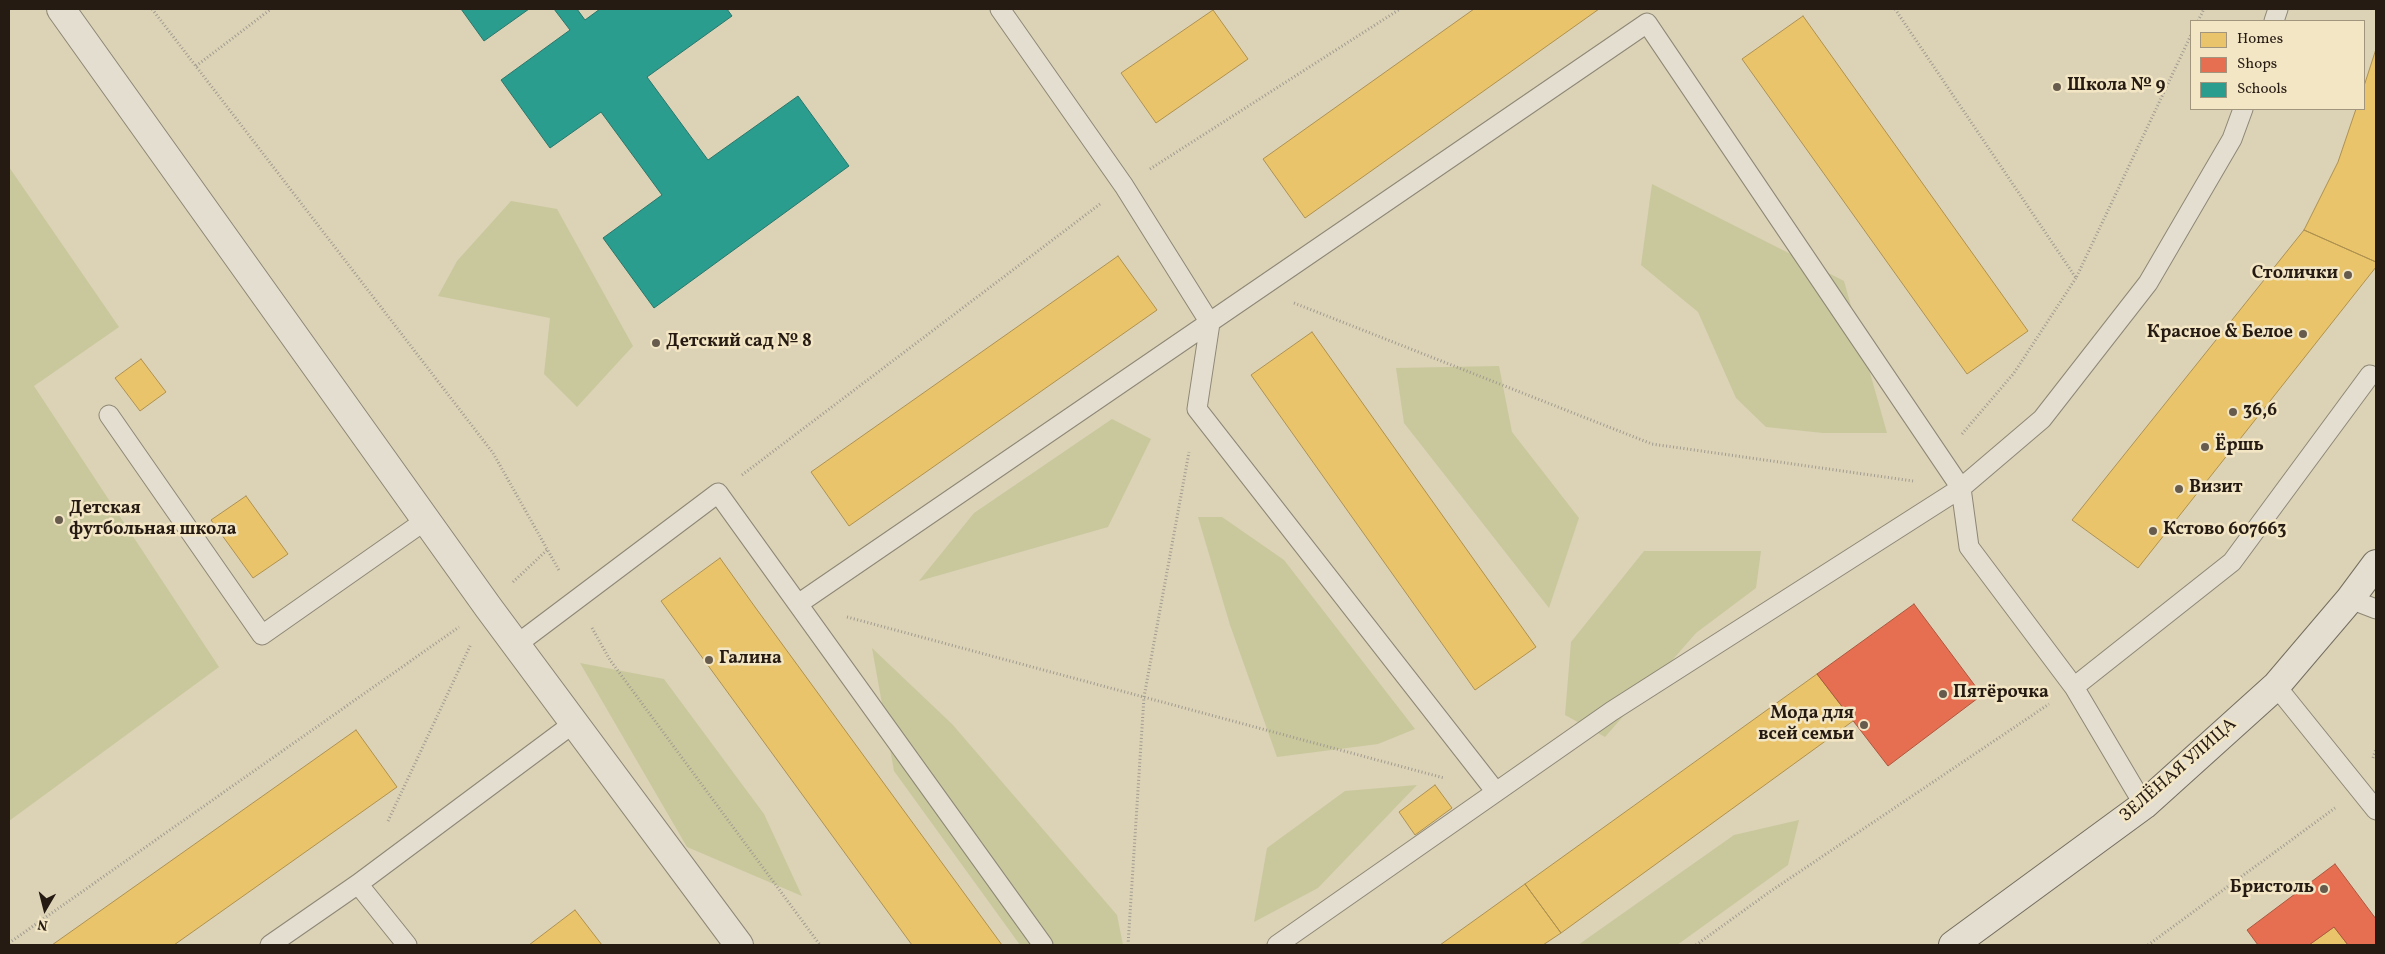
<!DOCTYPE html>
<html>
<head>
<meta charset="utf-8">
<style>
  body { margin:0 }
  #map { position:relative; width:2385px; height:954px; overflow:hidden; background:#dcd2b6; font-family:Vollkorn,serif }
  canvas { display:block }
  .frame { position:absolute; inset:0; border:10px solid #261b13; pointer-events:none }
  .legend { position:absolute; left:2190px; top:20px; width:175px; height:90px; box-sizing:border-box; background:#f3e6c5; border:1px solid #a1957e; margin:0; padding:6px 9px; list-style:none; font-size:15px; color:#261b13 }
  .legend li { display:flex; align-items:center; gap:10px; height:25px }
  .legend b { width:25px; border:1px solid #a1957e }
  .north { position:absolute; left:20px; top:884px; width:50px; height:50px; -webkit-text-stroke:4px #f3e6c5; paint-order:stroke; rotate:188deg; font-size:14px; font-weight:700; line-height:20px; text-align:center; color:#261b13 }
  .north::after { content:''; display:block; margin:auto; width:18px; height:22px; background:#261b13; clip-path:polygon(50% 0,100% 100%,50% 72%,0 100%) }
</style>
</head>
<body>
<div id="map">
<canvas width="2385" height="954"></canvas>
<div class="frame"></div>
<ul class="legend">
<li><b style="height:14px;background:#e9c46a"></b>Homes</li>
<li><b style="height:14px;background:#e76f51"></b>Shops</li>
<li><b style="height:14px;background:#2a9d8f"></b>Schools</li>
</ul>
<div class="north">N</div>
</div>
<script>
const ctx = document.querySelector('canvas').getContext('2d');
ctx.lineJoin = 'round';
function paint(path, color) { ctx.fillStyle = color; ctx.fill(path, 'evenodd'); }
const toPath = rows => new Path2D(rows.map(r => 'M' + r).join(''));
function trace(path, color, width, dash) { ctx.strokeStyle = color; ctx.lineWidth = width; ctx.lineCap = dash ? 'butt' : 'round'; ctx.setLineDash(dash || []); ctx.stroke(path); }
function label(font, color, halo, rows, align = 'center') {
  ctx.font = font + ' Vollkorn,serif'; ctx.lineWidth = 5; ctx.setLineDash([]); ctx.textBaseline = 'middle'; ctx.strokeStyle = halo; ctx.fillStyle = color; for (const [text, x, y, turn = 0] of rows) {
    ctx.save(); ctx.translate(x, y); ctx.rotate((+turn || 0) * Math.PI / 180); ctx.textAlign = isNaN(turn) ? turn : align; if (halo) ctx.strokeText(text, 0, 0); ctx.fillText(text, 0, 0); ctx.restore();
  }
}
paint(toPath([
  [9,167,119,327,34,386,219,667,9,821],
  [1652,184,1844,281,1887,433,1823,433,1766,427,1736,398,1698,312,1641,265],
  [511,201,557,209,633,346,577,407,544,374,550,318,438,296,457,261],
  [1499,366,1512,432,1579,518,1549,608,1404,423,1396,368],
  [1112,419,1151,439,1108,527,919,581,974,513],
  [1198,517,1222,517,1284,560,1415,729,1378,744,1277,757,1230,625],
  [1644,551,1761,551,1756,588,1696,633,1605,737,1565,715,1571,642],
  [872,648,952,724,1117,915,1123,945,1020,945,894,771],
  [580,663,664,679,764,814,802,896,687,847],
  [1417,785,1318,888,1254,922,1267,848,1345,791],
  [1799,820,1788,865,1677,945,1578,945,1734,835]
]), '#c9c89c');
const homes = toPath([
  [1474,9,1599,9,1305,218,1263,159,1474,9],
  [1213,10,1248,59,1156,123,1121,73,1213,10],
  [1803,16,2028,331,1967,374,1742,59,1803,16],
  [2376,49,2376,262,2304,230,2338,162,2356,109,2364,109,2364,86,2376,49],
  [2304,230,2376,262,2376,267,2138,568,2072,520,2304,230],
  [1118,256,1157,310,849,526,811,472,1118,256],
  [1312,332,1536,647,1475,690,1251,375,1312,332],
  [141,359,166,392,140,411,115,378,141,359],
  [246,496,288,554,253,578,211,520,246,496],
  [720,558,755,607,1002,945,912,945,661,601,720,558],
  [1817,674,1853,721,1561,933,1525,884,1817,674],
  [356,730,397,787,287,865,174,945,52,945,356,730],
  [1435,785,1452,808,1415,835,1399,812,1435,785],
  [1525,884,1561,933,1543,945,1440,945,1525,884],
  [575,910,602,945,529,945,575,910],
  [2334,927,2348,945,2309,945,2334,927]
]);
paint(homes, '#e9c46a');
trace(homes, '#ae9150', 1);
const shops = toPath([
  [1914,604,1982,695,1888,766,1817,674,1914,604],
  [2335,864,2376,919,2376,945,2348,945,2334,927,2309,945,2258,945,2247,930,2335,864]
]);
paint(shops, '#e76f51');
trace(shops, '#ad563e', 1);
const schools = toPath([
  [461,9,529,9,484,41,461,9],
  [554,9,577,9,585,20,600,9,727,9,732,16,647,77,708,160,798,96,849,166,654,308,603,238,662,195,601,112,550,148,501,80,570,30,554,9]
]);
paint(schools, '#2a9d8f');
trace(schools, '#29766a', 1);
const lane = toPath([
  [1000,9,1124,186,1210,323,1197,409,1496,792],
  [2274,21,2278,9],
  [109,415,262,635,426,520],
  [2350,599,2376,609],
  [798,604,1647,23,1961,488,1969,547,2074,687,2144,805],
  [516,645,718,493,1043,945],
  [2276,686,2376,810],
  [2074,687,2232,562,2370,375],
  [270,945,358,884],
  [407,945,358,884,574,723],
  [1277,945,1612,711,1961,488,2042,419,2148,283,2232,139,2243,109]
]);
const street = toPath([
  [61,9,488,607,739,945]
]);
const secondary = toPath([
  [1953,945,2144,805,2276,686,2350,599,2376,564]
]);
trace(lane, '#8e8776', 21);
trace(street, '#8e8776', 30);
trace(secondary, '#756e60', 30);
trace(toPath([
  [152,9,493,453,560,572],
  [1895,9,2076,278,2191,35],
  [2198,21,2204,9],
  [196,66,271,9],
  [1150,169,1400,9],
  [1294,303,1652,444,1913,481],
  [1962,434,2014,373,2076,278],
  [742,475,1100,204],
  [513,582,547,550],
  [847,617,1444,778],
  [592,628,610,660,820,945],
  [2373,758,2376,749],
  [388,821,471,644],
  [9,943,459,627],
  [1128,945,1144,697,1189,452],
  [1696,945,1768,893,2049,704],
  [2148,945,2335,808]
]), '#a09b90', 3, [1, 2.5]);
trace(lane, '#e3ded0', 19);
trace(street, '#e3ded0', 28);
trace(secondary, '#e3ded0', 28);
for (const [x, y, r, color] of [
  [2057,87,5,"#665b4c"],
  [2348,275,5,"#665b4c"],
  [2303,334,5,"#665b4c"],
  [656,343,5,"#665b4c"],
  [2233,412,5,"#665b4c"],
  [2205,447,5,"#665b4c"],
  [2179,489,5,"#665b4c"],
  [59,520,5,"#665b4c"],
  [2153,531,5,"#665b4c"],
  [709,660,5,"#665b4c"],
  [1943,694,5,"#665b4c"],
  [1864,725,5,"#665b4c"],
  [2324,889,5,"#665b4c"]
]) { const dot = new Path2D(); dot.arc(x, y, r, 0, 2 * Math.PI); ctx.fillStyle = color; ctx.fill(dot); trace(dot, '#f3e6c5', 2); }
label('bold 18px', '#261b13', '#f3e6c5', [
  ["Школа № 9",2067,87],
  ["Столички",2338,275,"right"],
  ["Красное & Белое",2293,334,"right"],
  ["Детский сад № 8",666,343],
  ["36,6",2243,412],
  ["Ёршь",2215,447],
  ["Визит",2189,489],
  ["Детская",69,510],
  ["футбольная школа",69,531],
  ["Кстово 607663",2163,531],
  ["Галина",719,660],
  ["Пятёрочка",1953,694],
  ["Мода для",1854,715,"right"],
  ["всей семьи",1854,736,"right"],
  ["Бристоль",2314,889,"right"]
], 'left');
label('18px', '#261b13', '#f3e6c5', [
  ["ЗЕЛЁНАЯ УЛИЦА",2179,771,-41]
]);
</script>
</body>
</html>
